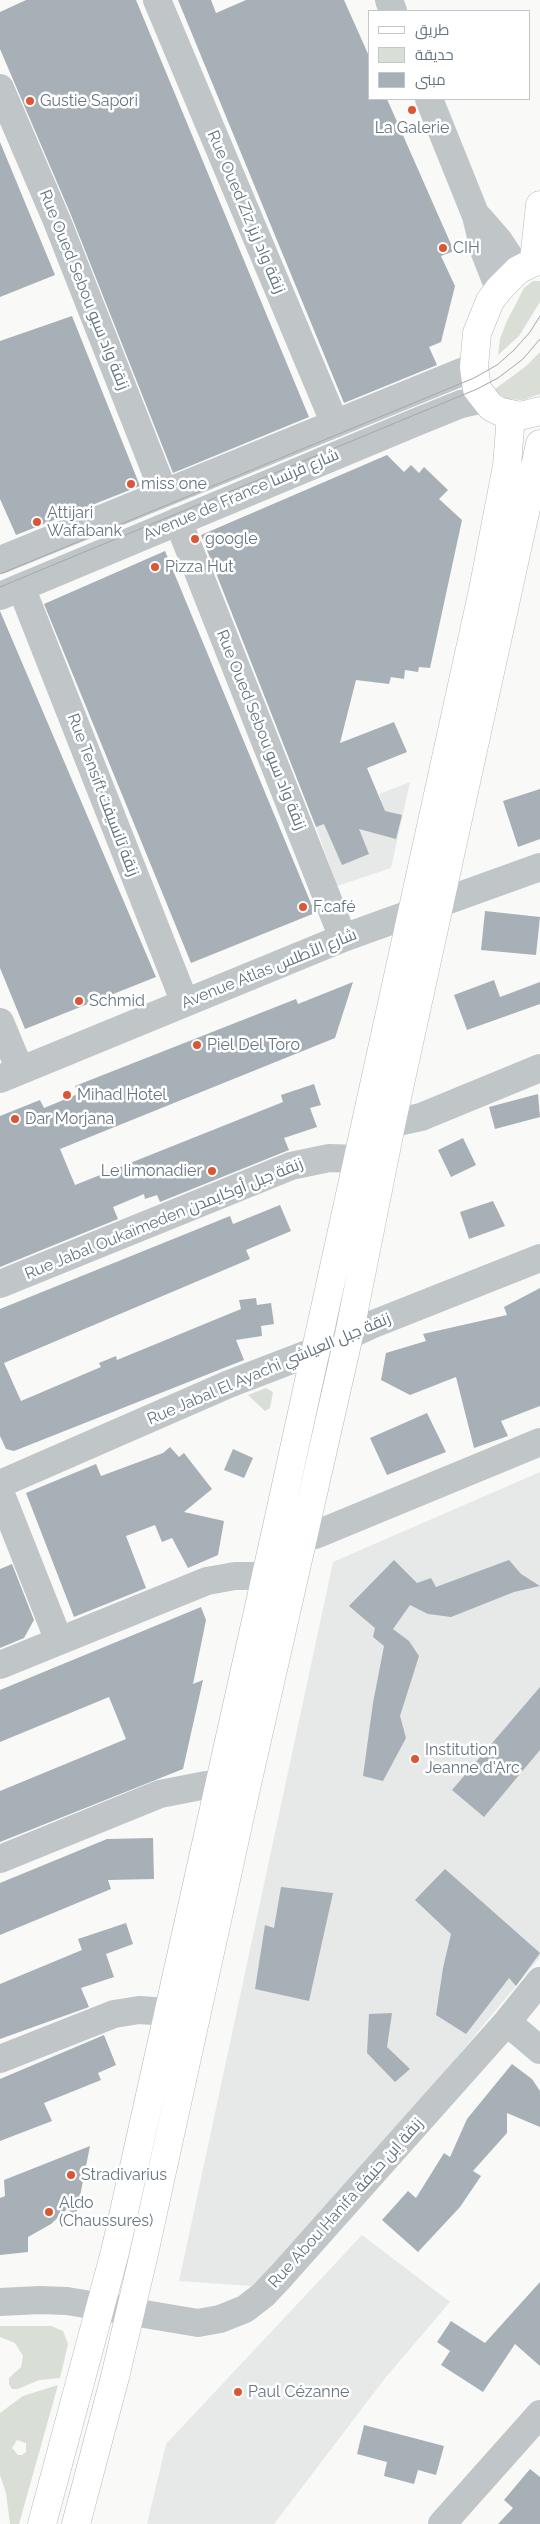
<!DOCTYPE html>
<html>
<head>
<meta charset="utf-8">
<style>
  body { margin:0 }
  #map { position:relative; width:540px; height:2524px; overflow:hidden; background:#f9f9f7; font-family:Raleway,Cairo,sans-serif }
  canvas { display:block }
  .legend { position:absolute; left:368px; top:10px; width:162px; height:90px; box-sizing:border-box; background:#fff; border:1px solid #c1c8cc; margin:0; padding:6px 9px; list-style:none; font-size:15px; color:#657580 }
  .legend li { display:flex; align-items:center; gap:10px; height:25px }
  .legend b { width:25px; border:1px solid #c1c8cc }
</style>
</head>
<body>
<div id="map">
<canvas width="540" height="2524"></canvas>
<ul class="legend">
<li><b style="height:6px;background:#fff"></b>طريق</li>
<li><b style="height:14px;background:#d9ded6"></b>حديقة</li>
<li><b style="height:14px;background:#a7b0b6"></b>مبنى</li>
</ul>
</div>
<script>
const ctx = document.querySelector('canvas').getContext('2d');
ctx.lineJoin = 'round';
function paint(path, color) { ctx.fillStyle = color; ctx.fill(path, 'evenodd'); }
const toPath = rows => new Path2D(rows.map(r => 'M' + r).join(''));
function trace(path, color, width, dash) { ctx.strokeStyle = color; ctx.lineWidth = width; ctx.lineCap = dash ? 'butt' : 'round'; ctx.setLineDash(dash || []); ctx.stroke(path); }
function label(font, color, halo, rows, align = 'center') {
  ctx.font = font + ' Raleway,Cairo,sans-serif'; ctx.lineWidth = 5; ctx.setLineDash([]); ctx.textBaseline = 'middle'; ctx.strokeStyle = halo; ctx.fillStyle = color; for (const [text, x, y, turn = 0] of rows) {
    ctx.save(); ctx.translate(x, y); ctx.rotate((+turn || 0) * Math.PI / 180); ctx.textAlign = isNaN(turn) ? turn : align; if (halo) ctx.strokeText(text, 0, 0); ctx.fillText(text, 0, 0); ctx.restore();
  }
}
paint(toPath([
  [410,782,391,868,337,886,316,827,381,800,379,794],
  [540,1472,540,1957,266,2287,179,2281,333,1562],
  [362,2235,450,2302,386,2377,274,2524,147,2524,166,2444]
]), '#e7e8e8');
paint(toPath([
  [533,281,540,281,540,302,519,336,498,355,500,339,506,323,524,288],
  [540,352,540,394,523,400,506,399,498,393,495,389,525,367],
  [266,1388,273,1392,270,1408,265,1411,248,1395],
  [0,2326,51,2326,63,2331,68,2344,60,2378,39,2380,18,2389,12,2389,9,2384,9,2378,21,2367,23,2356,15,2343,0,2337],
  [58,2385,19,2524,10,2524,6,2493,0,2475,0,2413,23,2396],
  [17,2440,26,2443,26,2452,22,2455,18,2455,12,2448]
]), '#d9ded6');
paint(toPath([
  [26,0,136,0,309,417,173,473,71,215,0,49,0,12],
  [178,0,211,0,216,13,246,0,344,0,369,56,369,99,387,99,454,251,441,256,455,286,441,342,429,347,437,365,344,403],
  [0,142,55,275,0,297],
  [72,316,140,486,16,535,0,499,0,341],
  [387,455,404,472,411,465,419,473,424,467,448,490,439,499,462,520,430,668,419,667,418,672,405,670,404,679,391,677,389,684,356,680,340,743,394,722,407,752,367,768,385,811,402,815,396,839,359,829,369,854,342,865,324,824,316,827,201,535],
  [165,551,315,913,191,963,44,604],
  [0,611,156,977,25,1029,0,968],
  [540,789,540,839,518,847,503,801],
  [485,911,540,917,536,955,481,950],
  [494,980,500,997,540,982,540,1004,467,1030,454,995],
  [353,982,335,1038,60,1149,75,1185,283,1102,281,1095,314,1084,321,1105,310,1108,317,1127,284,1138,289,1150,160,1202,157,1195,145,1199,144,1194,113,1207,118,1219,0,1267,0,1116,40,1100,44,1108,78,1094,75,1086,296,999,298,1004],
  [538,1094,540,1117,495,1129,489,1107],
  [463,1138,476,1165,451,1177,438,1150],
  [493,1201,505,1226,469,1239,460,1212],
  [280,1205,291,1231,246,1250,250,1259,4,1363,21,1401,101,1367,99,1363,116,1356,117,1360,241,1309,239,1300,256,1298,257,1305,271,1303,274,1324,261,1326,262,1336,236,1340,244,1360,14,1451,6,1449,0,1436,0,1309,230,1216,233,1224],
  [540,1288,540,1406,501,1421,508,1436,474,1448,456,1377,410,1395,381,1380,386,1353,426,1341,423,1334,507,1315,504,1307],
  [427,1413,446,1452,387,1475,370,1438],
  [170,1447,179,1457,184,1453,212,1489,184,1512,224,1521,218,1555,188,1568,172,1538,162,1542,155,1525,126,1536,146,1588,74,1617,26,1493,96,1464,101,1476,163,1453],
  [233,1449,253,1458,244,1478,224,1470],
  [394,1560,417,1583,431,1578,436,1587,509,1560,521,1574,540,1586,514,1592,451,1617,428,1614,410,1605,393,1629,409,1641,419,1656,400,1716,406,1738,383,1781,363,1776,373,1703,384,1646,373,1637,375,1628,349,1606],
  [12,1564,34,1620,24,1638,0,1648,0,1569],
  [201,1607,206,1620,193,1684,203,1680,183,1769,0,1842,0,1791,126,1739,109,1697,0,1742,0,1690],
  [540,1687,540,1750,484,1817,452,1790],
  [153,1838,154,1879,108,1880,111,1889,0,1935,0,1883,107,1839],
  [445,1869,540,1953,516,1986,509,1978,466,2034,436,2015,443,1968,451,1934,415,1900],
  [281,1887,333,1893,309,2001,255,1989,265,1925,274,1928],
  [126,1923,133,1944,106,1954,114,1977,81,1988,89,2007,0,2039,0,1984,82,1950,78,1939],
  [392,2013,387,2047,410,2069,395,2082,367,2053,369,2014],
  [104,2035,116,2065,98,2073,101,2080,44,2103,52,2121,0,2141,0,2079],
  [512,2064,532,2079,540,2091,540,2127,507,2113,507,2133,473,2171,481,2176,460,2207,418,2252,382,2220,408,2191,416,2198,444,2153,450,2157,467,2119],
  [90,2146,76,2216,67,2209,51,2224,28,2237,28,2252,0,2255,0,2198,5,2196,4,2180],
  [540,2282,540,2366,515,2344,483,2392,441,2365,450,2351,437,2342,451,2321,485,2343],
  [364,2425,444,2446,436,2475,418,2470,414,2484,384,2476,387,2462,357,2454],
  [530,2469,540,2477,540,2524,498,2524,513,2508,504,2500]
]), '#a7b0b6');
const major = toPath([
  [540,259,518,270,499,289,490,301,477,333,474,367,477,389,491,407,501,412,520,416,540,411],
  [534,260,540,205],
  [42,2524,115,2252,278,1522,483,590,507,466,511,415],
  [76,2524,115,2377,143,2258,247,1784,349,1335,391,1125,540,444]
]);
trace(major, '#b4b9bd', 29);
trace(toPath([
  [157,0,335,424],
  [389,0,393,11],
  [0,88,57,221,164,493],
  [429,99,476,216,485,253,499,289],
  [479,218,499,241,518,270],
  [178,521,343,938],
  [0,560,474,367],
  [21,587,185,1003],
  [0,596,414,423,461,404,484,399],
  [0,1022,20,1070],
  [0,1079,343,938,540,867],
  [370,1128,421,1117,540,1068],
  [0,1284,291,1166,329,1158,358,1159],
  [0,1484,229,1384,315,1351,371,1325,540,1258],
  [0,1492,59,1641],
  [283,1540,315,1535,540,1442],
  [0,1665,207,1581,235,1576,266,1576],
  [0,1859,160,1794,206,1785,242,1784],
  [507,2022,540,2050],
  [0,2059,114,2014,139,2010,169,2012],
  [0,2302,40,2300,67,2301,198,2323,220,2319,245,2309,263,2295,281,2276,507,2022,540,1981],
  [442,2524,540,2414]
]), '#c0c5c8', 28);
trace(major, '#fff', 28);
trace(toPath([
  [0,574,474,378,497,365,514,350,530,332,540,316],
  [0,587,477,389,498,378,523,359,540,339]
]), '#a2a9ae', 1);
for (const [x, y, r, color] of [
  [30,101,5,"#db5634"],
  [412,110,5,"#db5634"],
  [443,248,5,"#db5634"],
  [131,484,5,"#db5634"],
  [37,522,5,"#db5634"],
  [195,539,5,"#db5634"],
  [155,567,5,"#db5634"],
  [303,907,5,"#db5634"],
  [79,1001,5,"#db5634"],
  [197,1045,5,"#db5634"],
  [67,1095,5,"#db5634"],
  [15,1119,5,"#db5634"],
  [212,1171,5,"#db5634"],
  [415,1759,5,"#db5634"],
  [71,2175,5,"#db5634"],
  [49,2212,5,"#db5634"],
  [238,2392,5,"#db5634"]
]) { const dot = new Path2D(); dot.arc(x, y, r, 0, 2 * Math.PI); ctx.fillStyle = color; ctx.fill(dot); trace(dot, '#fff', 2); }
label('16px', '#657580', '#fff', [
  ["Gustie Sapori",40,101],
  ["La Galerie",412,128,"center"],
  ["CIH",453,248],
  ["miss one",141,484],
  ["Attijari",47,513],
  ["Wafabank",47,531],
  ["google",205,539],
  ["Pizza Hut",165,567],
  ["F.café",313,907],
  ["Schmid",89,1001],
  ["Piel Del Toro",207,1045],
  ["Mihad Hotel",77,1095],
  ["Dar Morjana",25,1119],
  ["Le limonadier",202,1171,"right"],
  ["Institution",425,1750],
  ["Jeanne d'Arc",425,1768],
  ["Stradivarius",81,2175],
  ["Aldo",59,2203],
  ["(Chaussures)",59,2221],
  ["Paul Cézanne",248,2392]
], 'left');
label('16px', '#657580', '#fff', [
  ["Rue Oued Ziz زنقة واد زيز",246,212,67],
  ["Rue Oued Sebou زنقة واد سبو",84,290,68],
  ["Avenue de France شارع فرنسا",241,495,-23],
  ["Rue Oued Sebou زنقة واد سبو",261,730,68],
  ["Rue Tensift زنقة تانسيفت",103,795,69],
  ["Avenue Atlas شارع الأطلس",269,969,-22],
  ["Rue Jabal Oukaïmeden زنقة جبل أوكايمدن",164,1219,-22],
  ["Rue Jabal El Ayachi زنقة جبل العياشي",269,1369,-23],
  ["Rue Abou Hanifa زنقة اٍبن حنيفة",346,2203,-48]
]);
</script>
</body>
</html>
